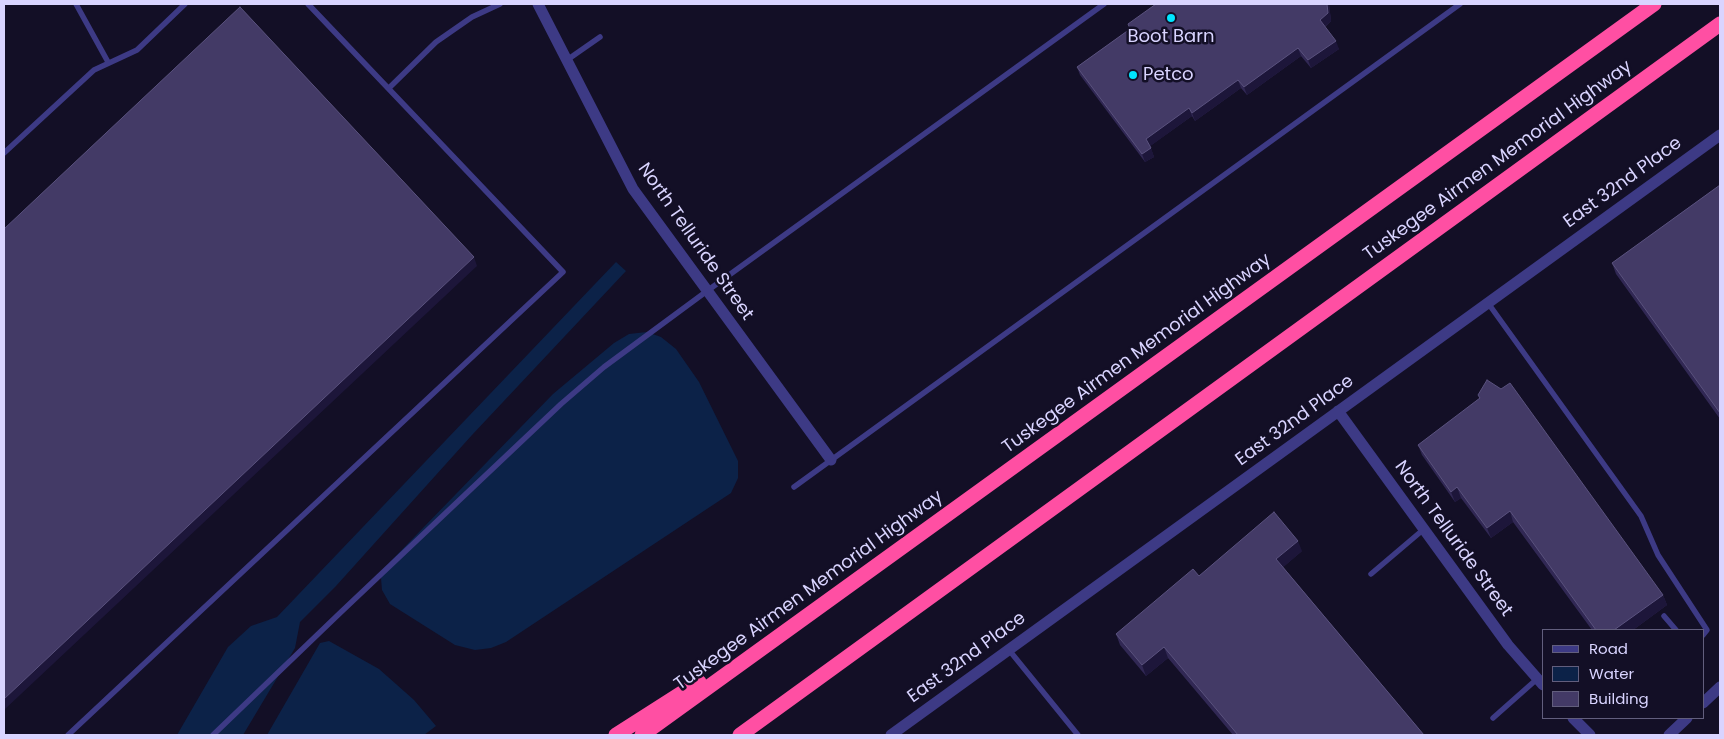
<!DOCTYPE html>
<html>
<head>
<meta charset="utf-8">
<style>
  body { margin:0 }
  #map { position:relative; width:1724px; height:739px; overflow:hidden; background:#130f26; font-family:Poppins,sans-serif }
  canvas { display:block }
  .frame { position:absolute; inset:0; border:5px solid #d9d4ff; pointer-events:none }
  .legend { position:absolute; left:1542px; top:629px; width:162px; height:90px; box-sizing:border-box; background:#130f26; border:1px solid #625e7d; margin:0; padding:6px 9px; list-style:none; font-size:15px; color:#d9d4ff }
  .legend li { display:flex; align-items:center; gap:10px; height:25px }
  .legend b { width:25px; border:1px solid #625e7d }
</style>
</head>
<body>
<div id="map">
<canvas width="1724" height="739"></canvas>
<div class="frame"></div>
<ul class="legend">
<li><b style="height:6px;background:#3d3a85"></b>Road</li>
<li><b style="height:14px;background:#0c2248"></b>Water</li>
<li><b style="height:14px;background:#433a66"></b>Building</li>
</ul>
</div>
<script>
const ctx = document.querySelector('canvas').getContext('2d');
ctx.lineJoin = 'round';
function paint(path, color) { ctx.fillStyle = color; ctx.fill(path, 'evenodd'); }
const toPath = rows => new Path2D(rows.map(r => 'M' + r).join(''));
function trace(path, color, width, dash) { ctx.strokeStyle = color; ctx.lineWidth = width; ctx.lineCap = dash ? 'butt' : 'round'; ctx.setLineDash(dash || []); ctx.stroke(path); }
function label(font, color, halo, rows, align = 'center') {
  ctx.font = font + ' Poppins,sans-serif'; ctx.lineWidth = 5; ctx.setLineDash([]); ctx.textBaseline = 'middle'; ctx.strokeStyle = halo; ctx.fillStyle = color; for (const [text, x, y, turn = 0] of rows) {
    ctx.save(); ctx.translate(x, y); ctx.rotate((+turn || 0) * Math.PI / 180); ctx.textAlign = isNaN(turn) ? turn : align; if (halo) ctx.strokeText(text, 0, 0); ctx.fillText(text, 0, 0); ctx.restore();
  }
}
paint(toPath([
  [616,262,626,271,472,435,336,586,300,622,295,648,243,735,177,735,228,647,251,626,277,617],
  [647,332,661,337,676,349,699,382,738,461,738,478,731,493,506,642,491,648,475,650,455,645,390,604,382,590,381,578,390,562,553,394,614,343,629,334],
  [329,641,379,669,414,700,436,726,424,735,267,735,320,643]
]), '#0c2248');
trace(toPath([
  [76,4,108,62],
  [567,60,600,37],
  [389,88,436,42,472,17,500,4],
  [4,153,94,70,137,50,185,4],
  [1488,303,1641,516,1658,555,1707,630,1703,635],
  [794,487,1460,4],
  [1371,574,1424,529],
  [1664,616,1676,630],
  [1009,650,1078,735],
  [1493,718,1537,679],
  [68,735,563,272,308,4],
  [213,735,340,613,561,404,604,367,707,291,1104,4]
]), '#3d3a85', 5.5);
trace(toPath([
  [538,4,633,189,831,460],
  [1338,411,1508,645,1543,685],
  [1703,703,1720,687],
  [1573,718,1590,735],
  [891,735,1720,135],
  [1669,735,1687,718]
]), '#3d3a85', 11);
trace(toPath([
  [616,735,699,682],
  [642,735,1654,4],
  [740,735,1720,24]
]), '#ff4fa3', 15);
paint(toPath([
  [1156,4,1329,4,1331,21,1325,27,1339,49,1311,68,1301,56,1247,95,1241,88,1195,121,1192,116,1150,146,1154,157,1145,162,1080,75,1077,67,1130,29],
  [1720,185,1720,419,1616,274,1612,263],
  [1478,395,1663,595,1667,605,1633,630,1592,630,1513,522,1491,538,1461,498,1455,502,1422,455,1418,445,1480,399],
  [1302,551,1283,567,1424,735,1233,735,1168,658,1146,676,1120,645,1116,634,1199,576]
]), '#312854');
paint(toPath([
  [1327,4,1329,4,1331,21,1323,28,1320,20],
  [1336,41,1339,49,1311,68,1308,60],
  [1298,48,1301,56,1247,95,1244,87],
  [1238,80,1241,88,1195,121,1192,113],
  [1189,108,1192,116,1149,147,1146,139],
  [1151,148,1154,157,1145,162,1142,154],
  [474,257,477,266,4,710,4,699],
  [1457,487,1461,498,1455,502,1451,492],
  [1510,511,1513,522,1491,538,1487,528],
  [1298,541,1302,551,1280,570,1276,559],
  [1663,595,1667,605,1633,630,1614,630],
  [1164,647,1168,658,1146,676,1142,665]
]), '#1d163a');
const building = toPath([
  [1156,4,1327,4,1328,13,1320,20,1336,41,1308,60,1298,48,1244,87,1238,80,1192,113,1189,108,1146,139,1151,148,1142,154,1077,67,1130,29,1128,24,1156,4],
  [240,7,474,257,4,699,4,229,240,7],
  [1720,185,1720,413,1612,263,1720,185],
  [1487,380,1501,389,1510,383,1663,595,1614,630,1596,630,1510,511,1487,528,1457,487,1451,492,1418,445,1480,398,1478,395,1487,380],
  [1274,512,1298,541,1276,559,1424,735,1238,735,1164,647,1142,665,1116,634,1193,569,1199,576,1274,512]
]);
paint(building, '#433a66');
trace(building, '#5a527e', 1);
for (const [x, y, r, color] of [
  [1171,18,5,"#00e5ff"],
  [1133,75,5,"#00e5ff"]
]) { const dot = new Path2D(); dot.arc(x, y, r, 0, 2 * Math.PI); ctx.fillStyle = color; ctx.fill(dot); trace(dot, '#130f26', 2); }
label('18px', '#d9d4ff', '#130f26', [
  ["Boot Barn",1171,37],
  ["Petco",1143,75,"left"]
]);
label('18px', '#d9d4ff', '#130f26', [
  ["Tuskegee Airmen Memorial Highway",1498,161,-36],
  ["East 32nd Place",1623,183,-36],
  ["North Telluride Street",695,242,55],
  ["Tuskegee Airmen Memorial Highway",1137,354,-36],
  ["East 32nd Place",1295,421,-36],
  ["North Telluride Street",1453,539,54],
  ["Tuskegee Airmen Memorial Highway",809,591,-36],
  ["East 32nd Place",967,658,-36]
]);
</script>
</body>
</html>
